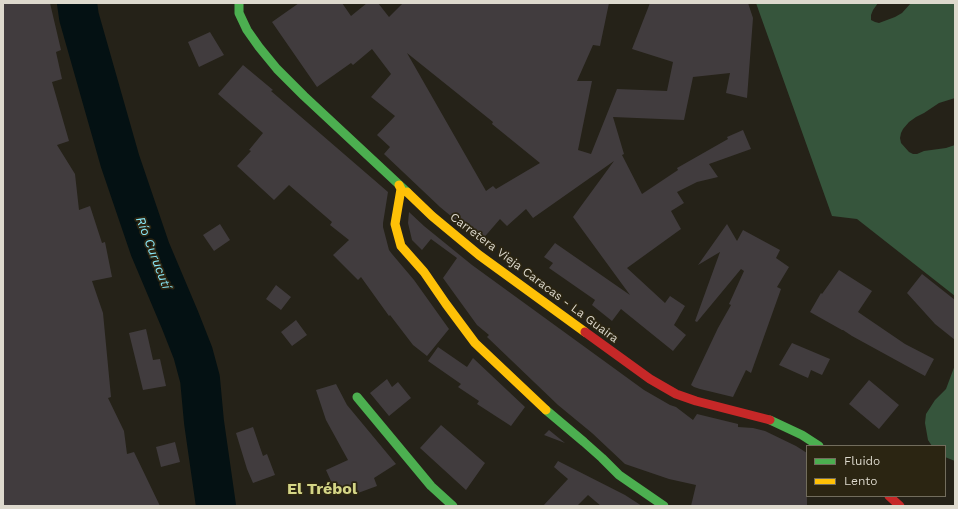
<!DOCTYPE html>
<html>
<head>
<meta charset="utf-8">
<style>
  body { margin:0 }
  #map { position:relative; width:958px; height:509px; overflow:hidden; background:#252218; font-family:"Work Sans",sans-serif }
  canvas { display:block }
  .frame { position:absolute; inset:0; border:4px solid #ddd9cd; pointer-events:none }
  .legend { position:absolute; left:806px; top:445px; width:140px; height:52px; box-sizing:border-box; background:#2b2512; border:1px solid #726d5d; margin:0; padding:5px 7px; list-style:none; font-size:12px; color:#ddd9cd }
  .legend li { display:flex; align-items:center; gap:8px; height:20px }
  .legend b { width:20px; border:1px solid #726d5d }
</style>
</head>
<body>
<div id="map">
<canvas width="958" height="509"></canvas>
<div class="frame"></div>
<ul class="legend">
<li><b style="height:5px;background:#4caf50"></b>Fluido</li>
<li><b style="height:5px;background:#ffc107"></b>Lento</li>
</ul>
</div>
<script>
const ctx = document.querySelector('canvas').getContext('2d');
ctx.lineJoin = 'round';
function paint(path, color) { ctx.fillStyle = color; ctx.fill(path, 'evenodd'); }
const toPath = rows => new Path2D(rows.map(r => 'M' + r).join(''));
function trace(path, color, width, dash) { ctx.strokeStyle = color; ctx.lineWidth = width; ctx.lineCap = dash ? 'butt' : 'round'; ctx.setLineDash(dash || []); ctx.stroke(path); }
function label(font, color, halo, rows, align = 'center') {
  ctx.font = font + ' "Work Sans",sans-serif'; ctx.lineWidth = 3.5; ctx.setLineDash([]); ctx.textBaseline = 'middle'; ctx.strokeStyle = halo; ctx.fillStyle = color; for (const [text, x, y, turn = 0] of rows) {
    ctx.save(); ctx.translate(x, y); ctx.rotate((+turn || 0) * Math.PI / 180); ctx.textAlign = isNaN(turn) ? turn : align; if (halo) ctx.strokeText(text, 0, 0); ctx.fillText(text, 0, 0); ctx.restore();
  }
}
paint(toPath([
  [756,3,878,3,873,10,871,15,871,20,875,22,879,23,895,17,902,13,911,3,955,3,955,98,939,103,924,113,916,117,909,122,903,129,901,133,900,138,901,143,909,152,913,154,917,154,924,151,946,148,955,145,955,296,857,219,832,216],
  [955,365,955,461,945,457,945,446,932,446,928,440,925,423,926,414,935,400,946,389]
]), '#36553c');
trace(toPath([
  [77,3,79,17,120,161,150,249,180,320,193,353,200,379,204,422,216,506]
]), '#041113', 40);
paint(toPath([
  [3,3,50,3,61,50,56,52,62,79,52,82,69,141,57,145,75,174,79,210,90,206,102,243,105,242,112,277,92,281,103,313,111,397,108,398,124,431,127,454,134,452,160,506,3,506],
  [299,3,342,3,351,16,367,3,378,3,389,17,403,3,609,3,600,46,593,45,577,81,592,81,578,150,591,154,617,89,667,91,673,62,632,49,650,3,748,3,753,18,747,98,726,93,730,73,693,77,684,120,613,117,624,154,622,155,642,194,678,170,677,168,728,139,727,137,743,130,751,149,709,164,718,177,697,182,677,192,684,203,671,211,681,229,627,268,665,303,670,296,685,306,674,325,686,335,673,351,621,309,612,321,592,305,595,300,549,268,553,263,544,257,555,243,630,295,573,217,614,161,533,218,526,209,507,226,500,219,481,241,440,207,384,154,390,147,377,135,395,116,371,97,391,74,372,49,353,65,351,63,317,87,272,22],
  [407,53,493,122,492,124,540,163,496,189,493,186,486,191],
  [210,32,224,55,199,67,188,42],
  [243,65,273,90,271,91,388,192,383,223,383,227,389,250,392,254,414,280,449,329,427,356,413,345,390,315,389,316,361,277,358,280,333,255,349,240,330,225,332,222,289,185,274,200,237,166,251,151,249,150,263,133,218,94],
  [409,212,424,226,472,265,644,390,670,405,676,407,693,420,697,414,738,424,738,427,753,428,765,431,796,446,807,453,807,506,691,506,696,485,669,479,625,464,592,433,558,405,487,337,489,335,477,325,443,278,457,258,431,239,422,250,412,240,408,223],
  [220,224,230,240,214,251,203,235],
  [727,224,737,241,743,230,780,250,776,258,789,267,777,287,781,289,751,373,746,370,733,397,700,389,694,387,691,385,718,328,731,305,729,304,744,271,741,269,697,322,695,321,720,252,698,265],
  [839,270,872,291,858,312,905,344,934,359,925,376,852,336,843,330,842,330,810,312,821,293,822,294],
  [922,274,955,300,955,340,935,324,907,293],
  [276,285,291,297,281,310,266,299],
  [296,320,307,335,292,346,281,332],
  [146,329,153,360,160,359,166,386,143,390,129,333],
  [792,343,830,359,822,375,811,370,808,378,779,365],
  [438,347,467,367,473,358,525,407,511,426,477,404,479,401,458,387,461,384,428,361],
  [387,379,392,387,398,382,411,398,389,416,370,393],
  [869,380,899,405,879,429,849,404],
  [336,384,347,405,396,464,374,478,377,486,358,493,355,484,348,487,347,485,335,490,326,470,348,460,326,420,316,390],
  [441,425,485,463,466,490,420,448],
  [253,427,263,456,267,454,275,475,253,483,247,469,236,433],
  [549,430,565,443,544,435],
  [175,442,180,462,161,467,156,447],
  [558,461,625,495,642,506,601,506,588,495,577,506,543,506,568,479,554,467]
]), '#413c3e');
trace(toPath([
  [239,3,239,13,247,30,259,47,277,69,304,96,407,192],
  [357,397,431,486,453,506],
  [546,410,584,442,602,458,619,475,664,506],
  [770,420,802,435,819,446]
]), '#4caf50', 9);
trace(toPath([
  [399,185,401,189,395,224,401,246,424,272,446,304,475,343,546,410],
  [407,192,432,216,479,255,585,332]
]), '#ffc107', 9);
trace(toPath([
  [585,332,650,379,676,394,696,401,770,420],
  [889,496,900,506]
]), '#c62828', 9);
label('12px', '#ddd9cd', '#2b2512', [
  ["Carretera Vieja Caracas - La Guaira",534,278,37]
]);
label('italic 13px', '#89e6f6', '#2b2512', [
  ["Río Curucutí",153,253,69]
]);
label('bold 16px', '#d4d586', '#2b2512', [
  ["El Trébol",322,489]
]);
</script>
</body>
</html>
